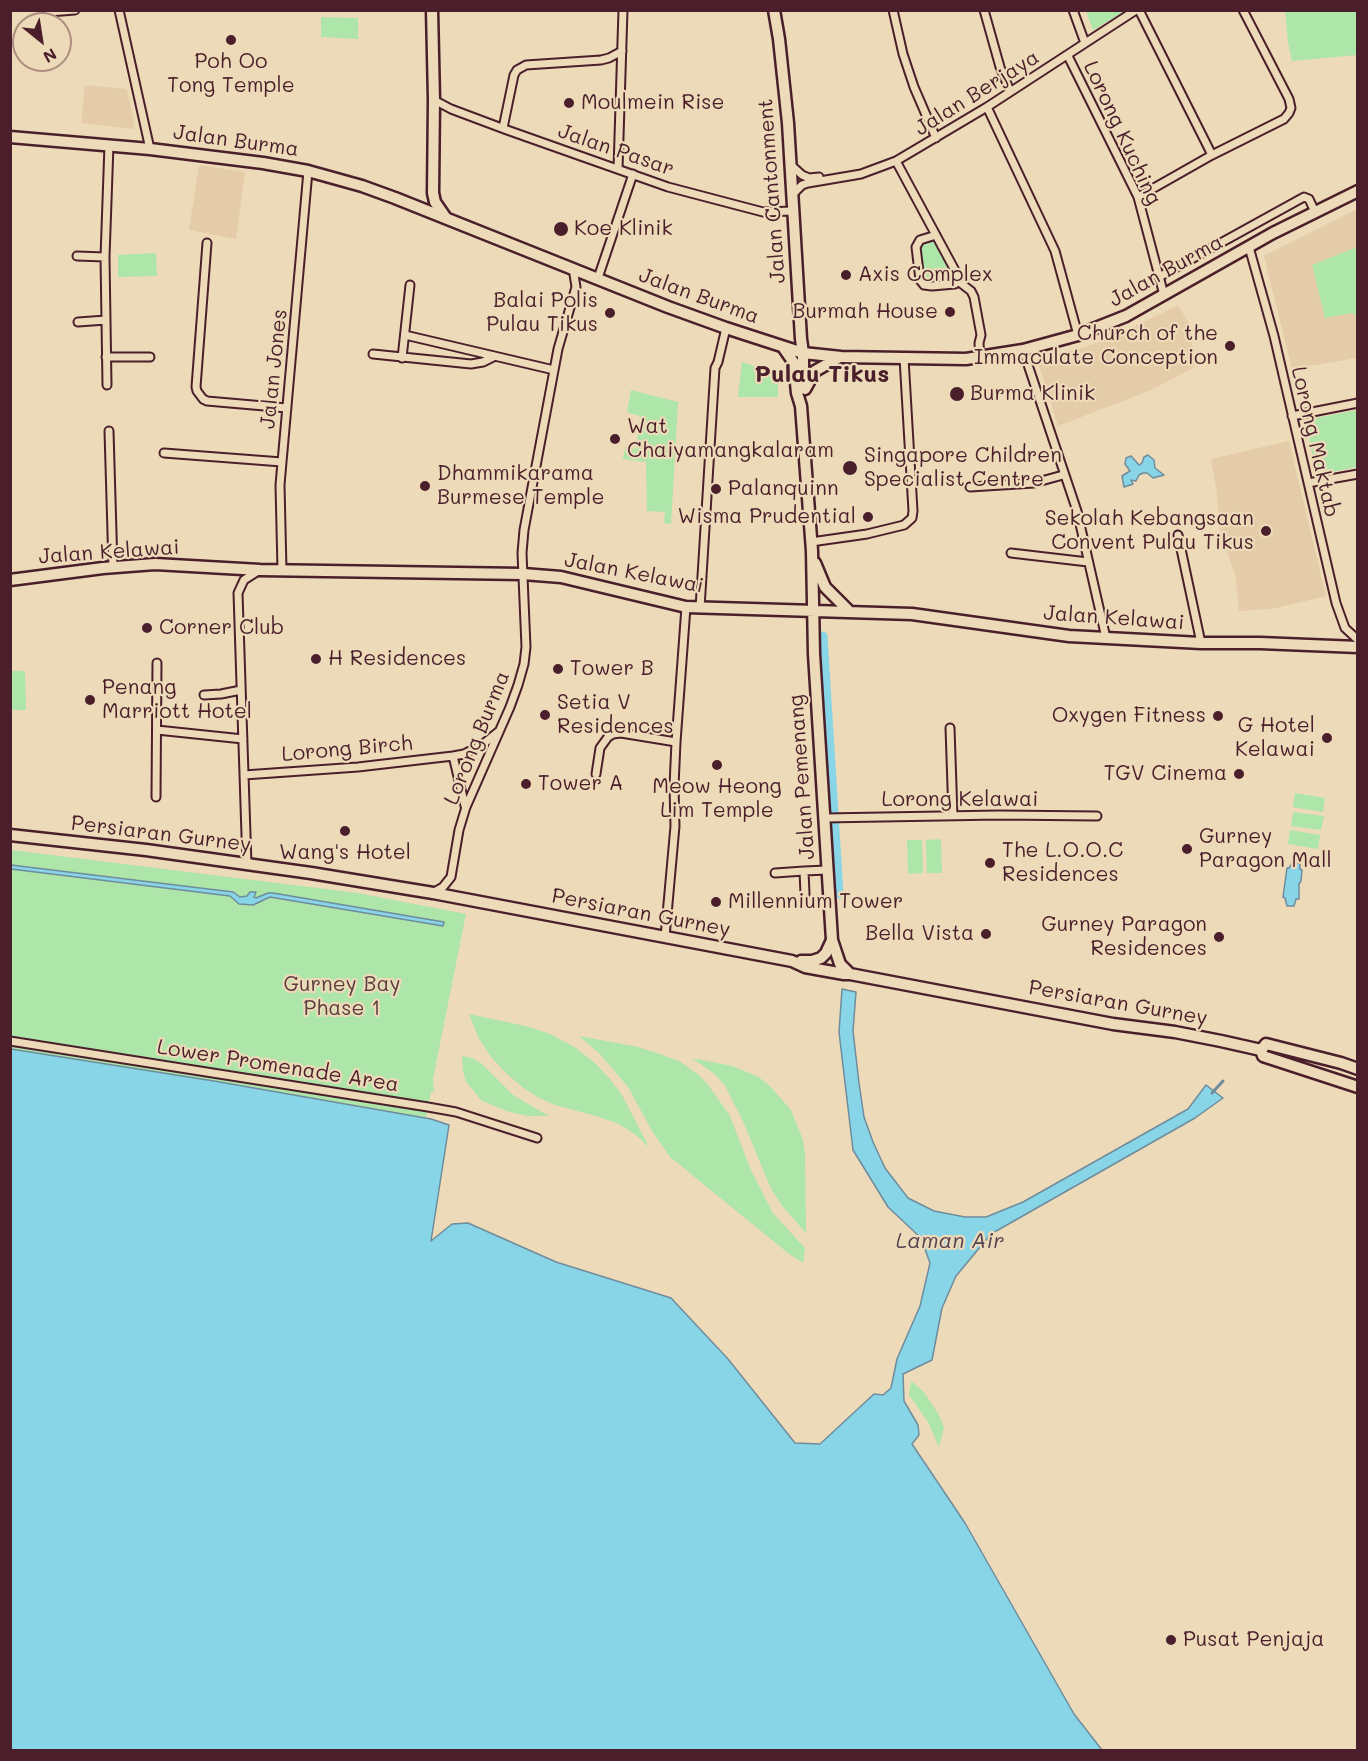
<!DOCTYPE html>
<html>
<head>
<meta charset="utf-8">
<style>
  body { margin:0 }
  #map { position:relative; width:1368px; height:1761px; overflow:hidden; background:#eddab8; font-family:Mali,sans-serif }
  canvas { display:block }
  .frame { position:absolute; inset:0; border:12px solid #4a1f2b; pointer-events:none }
  .north { position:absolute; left:12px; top:12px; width:60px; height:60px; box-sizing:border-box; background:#eddab8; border:2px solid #ac8f80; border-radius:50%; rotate:150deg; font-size:16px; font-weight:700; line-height:24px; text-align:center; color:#4a1f2b }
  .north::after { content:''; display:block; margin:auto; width:21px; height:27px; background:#4a1f2b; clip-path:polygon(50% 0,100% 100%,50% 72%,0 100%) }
</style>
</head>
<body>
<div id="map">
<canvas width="1368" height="1761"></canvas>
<div class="frame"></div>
<div class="north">N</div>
</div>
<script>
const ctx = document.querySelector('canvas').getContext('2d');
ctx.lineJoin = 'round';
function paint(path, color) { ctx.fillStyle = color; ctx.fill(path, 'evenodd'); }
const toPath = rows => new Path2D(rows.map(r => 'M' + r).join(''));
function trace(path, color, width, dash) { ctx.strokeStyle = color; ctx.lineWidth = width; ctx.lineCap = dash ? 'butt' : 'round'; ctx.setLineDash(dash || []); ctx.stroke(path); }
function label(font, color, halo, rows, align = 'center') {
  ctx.font = font + ' Mali,sans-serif'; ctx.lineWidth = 4.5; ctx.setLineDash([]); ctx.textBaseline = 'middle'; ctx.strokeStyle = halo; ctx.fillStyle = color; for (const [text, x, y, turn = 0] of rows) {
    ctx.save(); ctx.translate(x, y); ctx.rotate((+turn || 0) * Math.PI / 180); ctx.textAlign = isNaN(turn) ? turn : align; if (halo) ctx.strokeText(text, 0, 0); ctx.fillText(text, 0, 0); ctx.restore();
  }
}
paint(toPath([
  [85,85,127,89,134,121,133,129,81,123],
  [199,165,245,172,236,239,189,230],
  [1357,209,1357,358,1292,369,1264,256],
  [1178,305,1190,325,1195,367,1151,390,1058,426,1037,359,1085,347,1117,335],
  [1289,441,1326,596,1272,609,1239,611,1236,578,1219,526,1217,493,1211,459]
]), '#e5cca8');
paint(toPath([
  [1086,11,1125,11,1093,30],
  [1285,11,1357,11,1357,55,1292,61,1288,42],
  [321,17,358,18,358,39,321,37],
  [931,240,937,242,953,274,952,280,929,283,923,277,920,247,924,242],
  [1357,247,1357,316,1352,313,1325,318,1312,265],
  [156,253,157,276,118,277,118,255],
  [742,362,778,374,778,397,738,397],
  [631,390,678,402,671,524,664,523,665,512,647,511,646,462,623,459,625,448,636,449,640,416,627,412],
  [1357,410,1357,467,1316,475,1306,420],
  [11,671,25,671,26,710,11,710],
  [1295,793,1325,798,1323,812,1293,807],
  [1293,812,1324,816,1321,830,1291,826],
  [1290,830,1320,835,1318,849,1288,844],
  [941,839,942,873,927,873,926,840],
  [907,840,922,840,923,873,908,874],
  [11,850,358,893,466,914,433,1079,434,1092,431,1092,426,1118,214,1081,11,1049],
  [469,1014,530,1027,550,1034,576,1048,596,1064,610,1079,622,1095,649,1147,636,1135,619,1124,596,1116,555,1105,539,1098,522,1087,505,1072,491,1057,478,1037],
  [579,1036,638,1047,657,1053,679,1061,699,1075,709,1086,730,1116,751,1170,773,1213,805,1248,803,1263,788,1253,670,1157,652,1131,628,1087,599,1053],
  [462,1056,472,1058,481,1063,513,1095,549,1116,529,1116,509,1112,482,1101,466,1082,463,1071],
  [692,1058,732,1066,757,1076,769,1085,791,1110,803,1140,805,1154,806,1233,783,1207,771,1189,743,1121,725,1086,716,1075],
  [911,1381,924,1392,939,1415,944,1428,939,1447,928,1422,909,1395]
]), '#aee5a9');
const water = toPath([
  [1148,455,1154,460,1155,468,1164,475,1153,478,1147,473,1143,473,1139,475,1136,481,1131,480,1133,484,1124,487,1122,476,1130,471,1125,464,1126,458,1131,456,1139,465,1142,463,1144,457,1148,455],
  [1295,861,1300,864,1300,869,1302,870,1301,881,1299,884,1299,899,1296,899,1294,906,1287,906,1285,898,1283,897,1287,868,1289,868,1292,863,1295,861],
  [11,865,233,892,240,897,247,896,250,892,256,892,254,897,256,898,268,893,273,893,444,922,443,926,270,897,253,905,239,904,230,896,11,869,11,865],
  [842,989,856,992,853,1031,859,1083,864,1117,873,1142,885,1168,908,1198,934,1211,965,1217,986,1217,1023,1202,1188,1109,1206,1085,1223,1098,1195,1118,991,1234,956,1276,942,1308,932,1360,903,1374,904,1401,918,1425,919,1435,912,1444,965,1523,1074,1714,1102,1750,11,1750,11,1049,214,1081,431,1119,449,1125,431,1241,452,1224,468,1223,556,1262,671,1298,728,1359,795,1443,820,1444,874,1394,883,1395,891,1388,897,1359,920,1306,930,1263,921,1238,888,1207,853,1150,839,1032,842,989]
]);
paint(water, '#88d5e7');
trace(water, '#6f8c9c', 1.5);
trace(toPath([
  [1212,1093,1223,1081]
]), '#6f8c9c', 3);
trace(toPath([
  [823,636,839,894]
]), '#88d5e7', 9);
const street = toPath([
  [119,10,150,149],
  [893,10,903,54,914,87,936,138],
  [984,10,1000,67,1010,91],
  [1073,10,1085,43],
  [1139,10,1212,155],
  [49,12,75,10],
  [1068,56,1138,197,1164,295],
  [434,100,451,109,507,130,668,187,763,212,793,211],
  [987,107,1055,251,1078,335],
  [503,128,514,75,517,70,526,65,601,60,609,58,622,51],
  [896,161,958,276,958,281],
  [790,164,802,175,809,178,819,177],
  [618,169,623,10],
  [792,195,802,185,808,183,861,174,896,161,987,107,1136,10],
  [1138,197,1212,155,1284,119,1289,113,1291,108,1289,99,1243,10],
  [936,235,920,240,916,247,920,280,924,285,932,286,955,284,958,281],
  [207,243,196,387,197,391,203,399,207,401,287,408],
  [1249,247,1274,336,1336,603,1345,628,1358,640],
  [77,256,105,257],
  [1159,277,1304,197,1309,199,1315,212],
  [598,278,633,174],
  [958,281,971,291,974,297,981,335,979,343,980,358],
  [78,322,106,320],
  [405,335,554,370],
  [1023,350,1077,511,1106,638],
  [373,354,471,364,483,362,493,357],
  [106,357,150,357],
  [402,358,410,285],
  [107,385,105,257,109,145],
  [1292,416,1358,403],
  [109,431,113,567],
  [164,453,282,462],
  [1308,483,1358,474],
  [970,487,1034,483,1063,475],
  [1178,535,1201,643],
  [811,542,867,534,904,525,912,518,913,511,904,358],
  [1011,553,1088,562],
  [282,570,280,485,282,462,308,171],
  [700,608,715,368,718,362,726,328],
  [204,695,221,694,241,690],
  [950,728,953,816],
  [157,730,243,739],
  [453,756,465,806],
  [596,774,600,748,608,737,613,734,621,733,676,742],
  [244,775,358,767,453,756,464,754,482,745,498,732],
  [156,797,157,663],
  [824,818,999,815,1097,816],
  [247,865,238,593,244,580,258,571],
  [775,873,804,871],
  [434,892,443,887,451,877,459,830,466,807,510,707,518,685,524,664,526,647,522,553,524,530,558,349,576,287,573,268],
  [805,894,804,871,827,870],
  [665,937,675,826,674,786,676,742,686,607],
  [10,1041,428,1107,456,1112,537,1138]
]);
const secondary = toPath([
  [432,10,434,100,433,193,435,202,446,218],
  [774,10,779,39,788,123,801,339,803,353,803,385],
  [10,137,150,149,263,163,308,171,362,186,395,198,668,307,726,328,803,353,841,357,966,359,1023,350,1078,335,1126,316,1273,233,1358,191],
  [783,347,794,363,797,393,801,406,812,551,814,654,832,940,840,964,850,974],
  [805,389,815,371,838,358],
  [815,563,825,587,849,611],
  [10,580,103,568,155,564,260,570,523,574,561,577,686,607,912,614,1069,636,1201,643,1260,643,1358,647],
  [10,835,146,850,311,873,433,893,792,961,805,967,844,974,850,974,1113,1024,1175,1032,1221,1041,1261,1050,1263,1056,1358,1087],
  [801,961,812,961,821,958,826,953,832,940],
  [1261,1050,1266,1044,1341,1063,1358,1069]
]);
trace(street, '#4a1f2b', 11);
trace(secondary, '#4a1f2b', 15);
trace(street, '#eddab8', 7);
trace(secondary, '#eddab8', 10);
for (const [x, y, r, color] of [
  [231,40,6,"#4a1f2b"],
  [569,103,6,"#4a1f2b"],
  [561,229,8,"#4a1f2b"],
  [846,275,6,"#4a1f2b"],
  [950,312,6,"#4a1f2b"],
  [610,313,6,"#4a1f2b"],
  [1230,346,6,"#4a1f2b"],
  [957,394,8,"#4a1f2b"],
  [615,439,6,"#4a1f2b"],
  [850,468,8,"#4a1f2b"],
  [425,486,6,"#4a1f2b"],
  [716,489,6,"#4a1f2b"],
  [868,517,6,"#4a1f2b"],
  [1266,531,6,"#4a1f2b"],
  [147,628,6,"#4a1f2b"],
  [316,659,6,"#4a1f2b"],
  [558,669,6,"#4a1f2b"],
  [90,700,6,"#4a1f2b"],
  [545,715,6,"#4a1f2b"],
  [1218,716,6,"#4a1f2b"],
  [1327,738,6,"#4a1f2b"],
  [717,765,6,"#4a1f2b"],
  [1239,774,6,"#4a1f2b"],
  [526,784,6,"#4a1f2b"],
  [345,831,6,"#4a1f2b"],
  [1187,849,6,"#4a1f2b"],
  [990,863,6,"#4a1f2b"],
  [716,902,6,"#4a1f2b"],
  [986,934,6,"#4a1f2b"],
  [1219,937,6,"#4a1f2b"],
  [1171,1640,6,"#4a1f2b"]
]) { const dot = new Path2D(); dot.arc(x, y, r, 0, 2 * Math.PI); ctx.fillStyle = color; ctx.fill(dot); trace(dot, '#eddab8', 2); }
label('21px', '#4a1f2b', '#eddab8', [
  ["Poh Oo",231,62,"center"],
  ["Tong Temple",231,86,"center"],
  ["Moulmein Rise",581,103],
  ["Koe Klinik",574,229],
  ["Axis Complex",858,275],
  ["Balai Polis",598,301,"right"],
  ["Pulau Tikus",598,325,"right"],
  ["Burmah House",938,312,"right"],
  ["Church of the",1218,334,"right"],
  ["Immaculate Conception",1218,358,"right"],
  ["Burma Klinik",970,394],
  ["Wat",627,427],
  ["Chaiyamangkalaram",627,451],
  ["Singapore Children",864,456],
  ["Specialist Centre",864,480],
  ["Dhammikarama",437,474],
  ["Burmese Temple",437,498],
  ["Palanquinn",728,489],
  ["Wisma Prudential",856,517,"right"],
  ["Sekolah Kebangsaan",1254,519,"right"],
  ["Convent Pulau Tikus",1254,543,"right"],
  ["Corner Club",159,628],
  ["H Residences",328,659],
  ["Tower B",570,669],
  ["Penang",102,688],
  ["Marriott Hotel",102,712],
  ["Setia V",557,703],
  ["Residences",557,727],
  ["Oxygen Fitness",1206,716,"right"],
  ["G Hotel",1315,726,"right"],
  ["Kelawai",1315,750,"right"],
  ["TGV Cinema",1227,774,"right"],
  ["Tower A",538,784],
  ["Meow Heong",717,787,"center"],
  ["Lim Temple",717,811,"center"],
  ["Gurney",1199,837],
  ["Paragon Mall",1199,861],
  ["The L.O.O.C",1002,851],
  ["Residences",1002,875],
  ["Wang's Hotel",345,853,"center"],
  ["Millennium Tower",728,902],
  ["Gurney Paragon",1207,925,"right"],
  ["Residences",1207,949,"right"],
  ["Bella Vista",974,934,"right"],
  ["Pusat Penjaja",1183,1640]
], 'left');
label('21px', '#4a1f2b', '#eddab8', [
  ["Jalan Berjaya",977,93,-32],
  ["Lorong Kuching",1122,133,65],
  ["Jalan Burma",236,141,8],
  ["Jalan Pasar",616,150,19],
  ["Jalan Cantonment",772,191,-94],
  ["Jalan Burma",1166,271,-29],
  ["Jalan Burma",699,296,20],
  ["Jalan Jones",274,369,-84],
  ["Lorong Maktab",1315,442,77],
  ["Jalan Kelawai",109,552,-4],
  ["Jalan Kelawai",634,573,11],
  ["Jalan Kelawai",1114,618,4],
  ["Lorong Burma",477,738,-68],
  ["Lorong Birch",347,749,-5],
  ["Jalan Pemenang",802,777,-94],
  ["Lorong Kelawai",960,800],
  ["Persiaran Gurney",161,834,7],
  ["Persiaran Gurney",641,913,11],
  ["Persiaran Gurney",1118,1003,10],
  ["Lower Promenade Area",278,1066,9]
]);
label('21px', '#593d3e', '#eddab8', [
  ["Gurney Bay",342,985],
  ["Phase 1",342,1009]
]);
label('italic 22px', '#564351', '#eddab8', [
  ["Laman Air",950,1241]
]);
label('bold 24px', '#4a1f2b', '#eddab8', [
  ["Pulau Tikus",822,375]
]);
</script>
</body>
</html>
